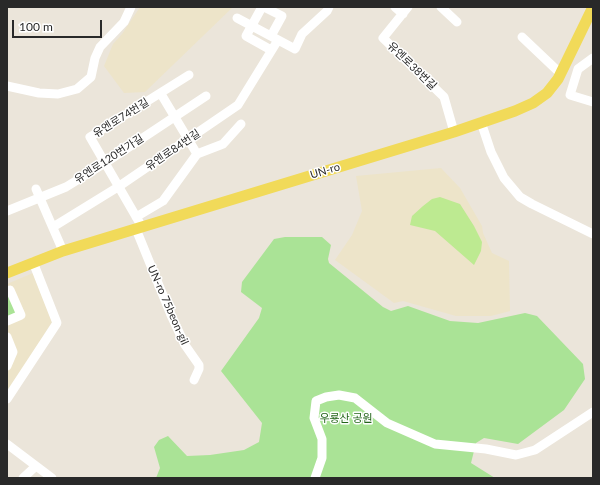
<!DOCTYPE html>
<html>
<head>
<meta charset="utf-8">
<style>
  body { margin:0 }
  #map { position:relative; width:600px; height:485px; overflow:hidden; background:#ebe5da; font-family:Lato,sans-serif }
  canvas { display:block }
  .frame { position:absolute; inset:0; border:8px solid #292929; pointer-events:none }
  .scale { position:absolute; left:12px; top:20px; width:90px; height:18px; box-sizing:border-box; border:2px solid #292929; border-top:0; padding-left:5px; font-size:12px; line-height:14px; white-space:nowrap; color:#292929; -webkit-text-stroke:3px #fff; paint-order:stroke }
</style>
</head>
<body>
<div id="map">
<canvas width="600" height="485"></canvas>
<div class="frame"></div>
<div class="scale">100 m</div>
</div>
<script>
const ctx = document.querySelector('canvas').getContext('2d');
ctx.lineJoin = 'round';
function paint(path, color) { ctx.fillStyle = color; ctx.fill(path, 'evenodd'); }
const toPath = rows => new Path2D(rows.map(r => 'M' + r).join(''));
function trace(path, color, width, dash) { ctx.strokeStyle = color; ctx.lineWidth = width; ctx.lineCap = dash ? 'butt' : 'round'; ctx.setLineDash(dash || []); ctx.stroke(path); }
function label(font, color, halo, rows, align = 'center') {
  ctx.font = font + ' Lato,"Noto Sans KR",sans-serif'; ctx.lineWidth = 3; ctx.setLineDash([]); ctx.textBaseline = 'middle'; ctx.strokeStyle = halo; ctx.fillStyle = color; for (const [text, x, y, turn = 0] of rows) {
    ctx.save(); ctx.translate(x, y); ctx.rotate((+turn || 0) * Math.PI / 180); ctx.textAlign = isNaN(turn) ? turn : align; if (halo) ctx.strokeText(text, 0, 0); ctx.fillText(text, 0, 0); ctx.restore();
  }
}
paint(toPath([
  [140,7,233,7,145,92,124,93,104,66,113,44,122,34],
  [441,168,460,188,482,226,483,233,492,253,509,261,510,311,491,316,456,316,403,301,394,303,335,260,352,235,362,211,356,176],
  [33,273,52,322,7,394,7,284]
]), '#ede4c9');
paint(toPath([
  [285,237,322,237,331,245,328,259,329,263,383,307,391,311,408,306,450,321,478,323,525,313,537,316,583,364,585,379,564,410,518,444,484,438,476,443,471,463,495,478,156,478,160,468,154,447,159,440,168,436,187,456,210,455,244,450,259,442,262,423,221,371,259,318,262,308,241,292,242,282,274,239],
  [7,296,11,297,17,311,15,314,7,317]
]), '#aae396');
paint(toPath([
  [440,197,460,204,474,226,482,242,481,251,474,265,435,231,410,225,412,216,423,206,432,199]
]), '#bdea91');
trace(toPath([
  [262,7,246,36,271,50],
  [264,7,282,16,271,36],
  [395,7,403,14],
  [408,7,383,38,444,97,454,132],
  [441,7,457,22],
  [237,18,295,49,302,34,327,11,329,7],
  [522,37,561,74],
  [593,58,578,69,570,95,593,102],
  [7,86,39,93,58,94,77,89,91,77,95,58,100,47,124,22,131,7],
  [161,94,197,154],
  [481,122,491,152,504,178,520,197,532,204,593,234],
  [36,189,63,251],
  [7,211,66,187,105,163,206,96],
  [136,217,163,201,197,154,223,144,241,124],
  [53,227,118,187,238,105,278,40],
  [142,227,90,137,189,75],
  [136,229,171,315,185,345,199,365,199,369,194,380],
  [7,291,10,290,21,315,7,321],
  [7,337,13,352,7,366],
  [7,399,57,323,33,262],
  [7,444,52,478],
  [23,478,36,466],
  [315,478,322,458,322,439,314,418,316,401,326,397,339,395,355,398,387,423,435,444,486,449,516,455,535,450,593,412]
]), '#fff', 9);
trace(toPath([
  [7,273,63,251,454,132,515,111,533,103,547,93,558,79,593,7]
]), '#f1da59', 11);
label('11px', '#292929', '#fff', [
  ["유엔로38번길",412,66,44],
  ["유엔로74번길",121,118,-32],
  ["유엔로84번길",173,150,-34],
  ["유엔로120번가길",109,159,-33],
  ["UN-ro",325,171,-17],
  ["UN-ro 75beon-gil",168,305,66]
]);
label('11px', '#236519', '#fff', [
  ["우룡산 공원",346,418]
]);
</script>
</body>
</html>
